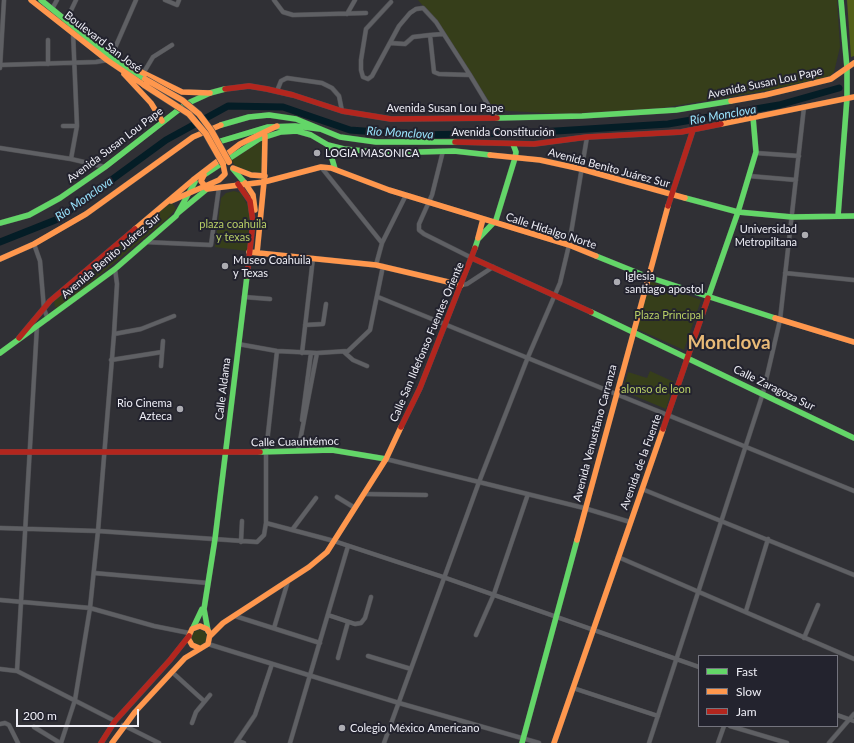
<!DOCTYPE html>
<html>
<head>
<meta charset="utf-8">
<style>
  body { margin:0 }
  #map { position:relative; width:854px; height:743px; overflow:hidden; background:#303035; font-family:Lato,sans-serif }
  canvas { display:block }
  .legend { position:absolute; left:698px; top:655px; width:140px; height:72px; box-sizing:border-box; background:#23232e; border:1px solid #74747e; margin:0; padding:5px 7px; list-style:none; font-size:12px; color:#eeeef6 }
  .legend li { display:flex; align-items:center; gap:8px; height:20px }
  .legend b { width:20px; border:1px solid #74747e }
  .scale { position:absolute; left:16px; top:709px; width:123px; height:18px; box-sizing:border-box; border:2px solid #eeeef6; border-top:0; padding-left:5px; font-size:12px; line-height:14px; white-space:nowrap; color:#eeeef6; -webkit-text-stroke:3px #23232e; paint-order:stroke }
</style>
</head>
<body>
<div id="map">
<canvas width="854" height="743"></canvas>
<ul class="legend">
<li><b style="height:5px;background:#63d668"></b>Fast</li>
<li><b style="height:5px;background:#ff974d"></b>Slow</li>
<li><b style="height:5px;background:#b3261e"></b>Jam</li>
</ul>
<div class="scale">200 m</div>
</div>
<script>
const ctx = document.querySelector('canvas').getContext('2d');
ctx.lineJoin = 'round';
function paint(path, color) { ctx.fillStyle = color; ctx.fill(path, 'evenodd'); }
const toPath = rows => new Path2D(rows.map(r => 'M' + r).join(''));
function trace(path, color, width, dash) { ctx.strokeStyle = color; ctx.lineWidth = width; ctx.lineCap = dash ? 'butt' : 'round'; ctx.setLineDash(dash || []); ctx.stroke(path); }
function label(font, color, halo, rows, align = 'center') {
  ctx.font = font + ' Lato,sans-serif'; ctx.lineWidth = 4; ctx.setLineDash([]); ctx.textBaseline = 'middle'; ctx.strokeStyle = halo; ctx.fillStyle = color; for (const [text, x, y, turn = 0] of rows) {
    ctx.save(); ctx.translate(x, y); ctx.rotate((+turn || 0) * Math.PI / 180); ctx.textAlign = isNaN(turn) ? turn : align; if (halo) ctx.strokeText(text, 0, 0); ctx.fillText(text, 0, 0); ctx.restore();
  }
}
paint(toPath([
  [418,0,837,0,840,47,834,72,830,76,770,90,656,109,564,114,509,111,494,109,436,21],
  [263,140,262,171,260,173,246,171,235,166,231,159],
  [234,191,241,193,250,210,247,251,215,247,221,198,226,193],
  [169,204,173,204,176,209,167,219,60,308,55,307,54,301],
  [650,281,701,300,684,350,637,329],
  [650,371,674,382,666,409,623,391,628,372,647,378],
  '191 638a8 8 0 1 1 16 0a8 8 0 1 1-16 0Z'
]), '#363e1a');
paint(toPath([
  [847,0,854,0,854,56,851,57]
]), '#525f18');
trace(toPath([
  [0,242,58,219,166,140,228,106,283,107,350,130,417,135,524,133,668,124,779,105,839,88]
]), '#041d26', 7);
const street = toPath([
  [165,0,177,5,179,0],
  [274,0,283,12,293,15,366,13],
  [391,2,366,29,361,60,361,70,363,77,368,79,372,76,399,26,410,13,416,9,423,8,436,22,470,75,496,118],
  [52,9,57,0],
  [347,14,355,0],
  [66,21,76,0],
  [430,35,443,34],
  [48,40,48,64],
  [390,43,405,44,413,37,430,35,434,72,439,74,470,75],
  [0,65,96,62,107,60,111,57,136,0],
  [0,68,4,0],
  [144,72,153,57,172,45],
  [277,91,281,81,287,78,322,83,332,88,339,96,342,111],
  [63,126,77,126],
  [0,148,71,159,105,167],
  [443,151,432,195,419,224,419,230,424,234,472,258],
  [756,153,799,156],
  [71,159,77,126,73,32],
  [321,167,382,243],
  [749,176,796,180],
  [145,242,211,245,219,187],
  [34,244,40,261,44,309,48,319],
  [376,265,382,243,406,195],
  [785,273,854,280],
  [461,285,467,284,493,267],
  [244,297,270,299],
  [378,297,854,491],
  [305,325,323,324,326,304],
  [114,334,141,329,174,316],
  [238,344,277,351,317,353,348,351,370,330,383,266],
  [344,352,353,360,367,366],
  [302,353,313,258],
  [111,360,162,352],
  [161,366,163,341],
  [302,420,311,353],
  [298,451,317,353],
  [386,459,584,508,630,522],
  [642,489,854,575],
  [364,494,426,495],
  [337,497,355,508],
  [266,523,334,541,443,577,699,667],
  [0,528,98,531,257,542,264,535,266,523,266,452,277,351],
  [292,530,316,498],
  [241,542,242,521],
  [618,557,854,659],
  [94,573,208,583],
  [0,600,90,608,154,626,189,633],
  [746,611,768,539],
  [328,615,355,624,361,623,365,618,371,597],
  [235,616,320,643],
  [274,628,288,581],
  [476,635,494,594,528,494],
  [804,638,818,605],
  [208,644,399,703,539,743],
  [368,656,411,669],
  [338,658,348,622],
  [0,669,17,671,115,721],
  [17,671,37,326],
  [172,672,204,701],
  [573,688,658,716],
  [837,715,854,721],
  [192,723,196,712,210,695],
  [0,724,5,723,9,725,18,743],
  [123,725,159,743],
  [730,726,787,743],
  [34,727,60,743],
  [238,741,244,743],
  [61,743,75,700,90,608,98,531,114,334,117,284,115,269],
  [236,743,255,715,272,664],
  [290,743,348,546],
  [384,743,479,482,528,357,560,283,569,245,587,137],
  [649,743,763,393,780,320,804,107],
  [718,743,724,726],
  [829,743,854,714]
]);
const fast = toPath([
  [41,0,111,57,145,79],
  [497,118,582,116,676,110,731,101],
  [221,125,249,117,269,115,296,119,340,137,376,142,455,142],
  [218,142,268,127,295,126,320,129],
  [328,145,335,169],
  [233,169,245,183],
  [204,175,259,139,281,132,297,131,311,135,328,145,344,149,385,153,454,151,490,155],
  [685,198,738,212,792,217,854,216],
  [178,213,207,189],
  [838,216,847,98,847,68,841,0],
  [0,223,29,215,60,198,105,167,186,104,210,93,225,89],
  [475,248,478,239,496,220,515,158,516,152,513,144],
  [596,256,648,277,775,318],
  [708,298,738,212,756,152,753,117],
  [591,312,854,438],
  [0,353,115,269,176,216,195,182],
  [260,452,332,450,386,459],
  [193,628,202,609],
  [208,631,204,609,215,539,247,276],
  [522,743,577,540]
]);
const slow = toPath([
  [31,0,107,60,144,85],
  [131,67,182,92,210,93],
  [124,74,151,103,162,121],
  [731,101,765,95,831,79,854,63],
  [721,124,854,97],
  [490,155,540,160,581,169,685,198],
  [233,168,251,175,265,176],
  [204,175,201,181,207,189,264,182],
  [264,182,321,167,331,168,389,190,569,245,596,256],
  [245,183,253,195,255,210],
  [171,201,219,180,225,174,223,164],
  [135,229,193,180,240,144,277,126],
  [478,238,483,219],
  [249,252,376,265,461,285],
  [257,253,264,182,265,136],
  [0,259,34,244,86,214,193,137,221,125],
  [775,318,854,342],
  [577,540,668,206],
  [210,636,223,623,309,567,327,552,386,459,401,427],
  [112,743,135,712,185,658,208,644,210,634,207,629,200,626,192,629,188,638,192,645,199,648],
  [554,743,663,429]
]);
const jam = toPath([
  [225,89,249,86,267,89,293,95,342,111,391,119,497,118],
  [455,142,534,144,587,137,681,132,721,124],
  [238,184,250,201,253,222,247,276],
  [668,206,693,130],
  [472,258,591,312],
  [19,338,50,301,135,229],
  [401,427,420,388,475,248],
  [663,429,708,298],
  [0,452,260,452],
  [101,743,115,721,170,660,189,636]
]);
trace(street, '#4c4c50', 5);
trace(fast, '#4c4c50', 6);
trace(slow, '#4c4c50', 6);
trace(jam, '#4c4c50', 6);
trace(street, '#5f6064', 4);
trace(fast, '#63d668', 5.5);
trace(slow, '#ff974d', 5.5);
trace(jam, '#b3261e', 5.5);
const slowBridge = toPath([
  [145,79,182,100,199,114,211,130,229,162],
  [144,85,189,114,206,134,223,164]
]);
trace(slowBridge, '#4c4c50', 7, []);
trace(slowBridge, '#ff974d', 6);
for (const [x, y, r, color] of [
  [317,153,4,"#acacb2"],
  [805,235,4,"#acacb2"],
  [225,266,4,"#acacb2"],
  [617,282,4,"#acacb2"],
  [180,409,4,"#acacb2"],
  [342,728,4,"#acacb2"]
]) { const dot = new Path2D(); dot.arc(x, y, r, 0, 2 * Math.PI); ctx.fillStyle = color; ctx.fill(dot); trace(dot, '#23232e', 1.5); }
label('11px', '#eeeef6', '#23232e', [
  ["Boulevard San José",103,42,37],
  ["Avenida Susan Lou Pape",765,83,-12],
  ["Avenida Susan Lou Pape",445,108],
  ["Avenida Constitución",503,132],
  ["Avenida Susan Lou Pape",115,145,-37],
  ["Avenida Benito Juárez Sur",609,168,15],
  ["Calle Hidalgo Norte",551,231,18],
  ["Avenida Benito Juárez Sur",111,256,-40],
  ["Calle San Ildefonso Fuentes Oriente",427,342,-67],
  ["Calle Zaragoza Sur",774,388,26],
  ["Calle Aldama",223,389,-83],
  ["Avenida Venustiano Carranza",595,433,-75],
  ["Calle Cuauhtémoc",295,442,-1],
  ["Avenida de la Fuente",641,462,-70]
]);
label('11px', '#eeeef6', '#23232e', [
  ["LOGIA MASONICA",325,153],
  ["Universidad",797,229,"right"],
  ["Metropiltana",797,242,"right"],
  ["Museo Coahuila",233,260],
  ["y Texas",233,273],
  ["Iglesia",625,276],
  ["santiago apostol",625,289],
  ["Rio Cinema",172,403,"right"],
  ["Azteca",172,416,"right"],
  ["Colegio México Americano",350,728]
], 'left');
label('11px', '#b8cf65', '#23232e', [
  ["plaza coahuila",233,224],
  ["y texas",233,237],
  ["Plaza Principal",669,315],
  ["alonso de leon",656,389]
]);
label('italic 12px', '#98e2fc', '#23232e', [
  ["Río Monclova",723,115,-10],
  ["Río Monclova",400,133,3],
  ["Río Monclova",84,199,-35]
]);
label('bold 19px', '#e8ba77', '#23232e', [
  ["Monclova",729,343]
]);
</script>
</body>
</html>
